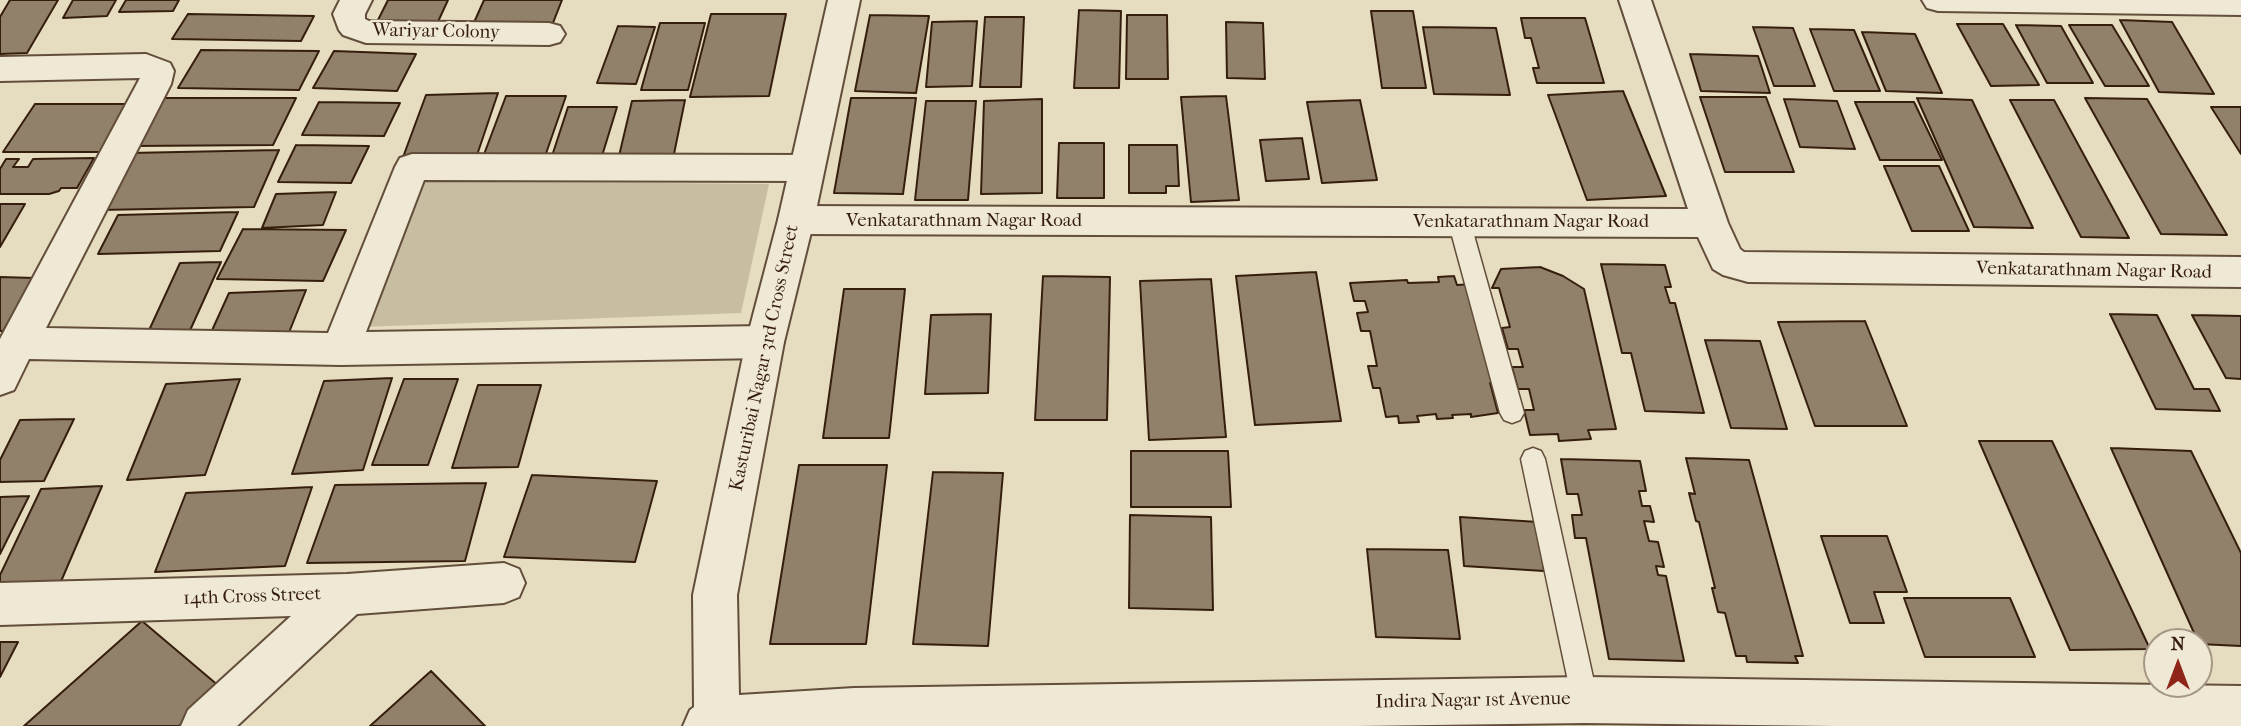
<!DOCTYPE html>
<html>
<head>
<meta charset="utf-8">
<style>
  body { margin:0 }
  #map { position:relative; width:2241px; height:726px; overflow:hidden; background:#e6dcbf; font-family:"IM FELL French Canon",serif }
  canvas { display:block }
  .north { position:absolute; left:2143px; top:628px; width:70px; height:70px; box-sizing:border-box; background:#efe8d5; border:2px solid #a59785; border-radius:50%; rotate:0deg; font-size:19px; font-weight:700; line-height:28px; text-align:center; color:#361e0e }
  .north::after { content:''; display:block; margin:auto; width:24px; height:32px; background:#8f2418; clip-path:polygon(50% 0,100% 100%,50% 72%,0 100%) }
</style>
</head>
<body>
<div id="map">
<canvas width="2241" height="726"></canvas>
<div class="north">N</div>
</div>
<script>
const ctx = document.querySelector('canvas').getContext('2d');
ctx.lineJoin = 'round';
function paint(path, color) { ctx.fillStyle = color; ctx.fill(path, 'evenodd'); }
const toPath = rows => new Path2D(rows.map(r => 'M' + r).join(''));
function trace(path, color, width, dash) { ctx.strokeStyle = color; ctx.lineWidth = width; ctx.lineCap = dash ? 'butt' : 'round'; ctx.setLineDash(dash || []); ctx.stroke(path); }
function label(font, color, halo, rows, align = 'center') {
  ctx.font = font + ' "IM FELL French Canon",serif'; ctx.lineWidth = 5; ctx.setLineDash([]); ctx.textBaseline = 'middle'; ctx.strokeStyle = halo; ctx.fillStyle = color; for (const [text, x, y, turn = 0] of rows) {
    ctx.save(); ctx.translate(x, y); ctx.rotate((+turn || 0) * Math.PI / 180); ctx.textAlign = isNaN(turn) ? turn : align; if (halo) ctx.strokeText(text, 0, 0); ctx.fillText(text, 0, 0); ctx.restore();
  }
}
paint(toPath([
  [421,181,769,184,741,313,363,327]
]), '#c8bca1');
const building = toPath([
  [10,0,58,0,27,53,0,54,0,17,10,0],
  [73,0,116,0,107,16,63,18,73,0],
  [126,0,179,0,173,11,119,12,126,0],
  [388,0,448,0,436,26,375,26,388,0],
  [484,0,562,0,551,28,472,27,484,0],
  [1079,10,1121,11,1119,88,1074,88,1079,10],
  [1371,11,1413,11,1426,88,1382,88,1371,11],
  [188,14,314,16,301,41,172,39,188,14],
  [711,14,786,14,769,96,690,97,711,14],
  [870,15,929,16,916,93,855,91,870,15],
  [1127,15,1167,15,1168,79,1126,79,1127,15],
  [985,17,1024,17,1021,87,980,87,985,17],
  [1521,18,1585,18,1604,83,1537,83,1533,68,1539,68,1531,38,1525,38,1521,18],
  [2120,20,2172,22,2214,94,2159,92,2120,20],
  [977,21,972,86,926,87,932,22,977,21],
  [1226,22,1263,23,1265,79,1227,78,1226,22],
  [660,23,705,23,688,90,641,90,660,23],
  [1957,24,2003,24,2039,85,1991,86,1957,24],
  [2016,25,2061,26,2093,83,2047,83,2016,25],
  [2069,25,2112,25,2149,86,2105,86,2069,25],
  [618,26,655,27,636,84,597,83,618,26],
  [1423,27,1496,28,1510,95,1434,94,1423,27],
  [1753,27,1793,28,1815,86,1774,86,1753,27],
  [1810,29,1854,30,1880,91,1834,91,1810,29],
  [1862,32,1915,34,1942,93,1886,91,1862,32],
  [201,50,319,51,299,90,178,88,201,50],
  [334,51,416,54,397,91,313,88,334,51],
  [1690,54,1758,56,1770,93,1701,91,1690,54],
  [1623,91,1666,196,1587,200,1548,95,1623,91],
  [498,93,476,158,402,160,426,95,498,93],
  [506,96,566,96,542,165,480,165,506,96],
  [1226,96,1239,200,1191,202,1181,97,1226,96],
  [1700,97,1766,97,1794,172,1725,172,1700,97],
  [158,98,296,98,273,145,131,146,158,98],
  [851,98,916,98,903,194,834,193,851,98],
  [1917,98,1972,100,2033,228,1974,227,1917,98],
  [2085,98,2147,99,2227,235,2161,234,2085,98],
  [1042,99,1042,193,981,194,984,101,1042,99],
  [1784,99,1837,101,1855,149,1800,147,1784,99],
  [685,100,674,154,619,156,632,101,685,100],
  [1360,100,1377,180,1322,183,1307,102,1360,100],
  [2010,100,2054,100,2129,238,2081,237,2010,100],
  [926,101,976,101,968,200,915,200,926,101],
  [319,102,400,103,384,136,302,135,319,102],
  [1855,102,1914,102,1942,160,1880,160,1855,102],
  [35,104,128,104,100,152,3,152,35,104],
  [568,107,617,107,602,156,552,156,568,107],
  [2211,107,2241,107,2241,154,2211,107],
  [1302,138,1309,179,1266,181,1260,140,1302,138],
  [1059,143,1104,143,1104,198,1057,198,1059,143],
  [296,145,369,146,351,183,278,182,296,145],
  [1129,145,1177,145,1179,186,1166,186,1166,193,1129,193,1129,145],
  [279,150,254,207,99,210,129,153,279,150],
  [94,158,77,188,61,188,59,191,49,194,0,194,0,169,6,159,19,159,13,167,28,167,33,159,94,158],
  [1884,166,1939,166,1969,231,1912,231,1884,166],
  [336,192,323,225,262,228,276,194,336,192],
  [0,204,25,204,0,247,0,204],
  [238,212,220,251,98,254,118,215,238,212],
  [243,229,346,230,323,281,217,279,243,229],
  [221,262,187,337,145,339,180,263,221,262],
  [1601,264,1665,265,1671,287,1665,287,1670,303,1675,303,1704,413,1645,411,1631,353,1622,353,1601,264],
  [1540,267,1563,276,1584,289,1616,429,1588,430,1591,439,1559,441,1558,434,1530,435,1524,410,1534,410,1529,389,1518,389,1512,367,1523,367,1518,349,1508,349,1502,328,1510,327,1499,288,1492,288,1501,269,1540,267],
  [1316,272,1341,421,1255,425,1236,276,1316,272],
  [1043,276,1110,277,1107,420,1035,420,1043,276],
  [1454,276,1457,285,1473,284,1500,382,1490,383,1498,413,1471,417,1471,414,1452,415,1453,418,1437,419,1436,414,1417,416,1419,422,1399,423,1398,416,1386,417,1380,388,1373,388,1368,366,1377,366,1370,331,1361,331,1357,313,1368,312,1365,301,1354,301,1350,283,1407,280,1408,283,1439,282,1438,277,1454,276],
  [0,277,35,278,3,331,0,331,0,277],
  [1211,279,1226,437,1149,440,1140,281,1211,279],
  [844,289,905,289,889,438,823,438,844,289],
  [306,290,288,335,209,337,229,293,306,290],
  [991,314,988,393,925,394,931,315,991,314],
  [2110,314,2157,315,2194,389,2209,389,2220,411,2156,409,2110,314],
  [2192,315,2241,316,2241,379,2226,378,2192,315],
  [1865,321,1907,426,1815,426,1778,322,1865,321],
  [1705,340,1760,341,1787,429,1731,428,1705,340],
  [392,378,363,470,292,474,324,381,392,378],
  [240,379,205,475,127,480,166,384,240,379],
  [404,379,458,379,428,465,372,465,404,379],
  [478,385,541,385,518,467,452,468,478,385],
  [74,419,44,481,0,482,0,460,20,420,74,419],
  [1979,441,2052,441,2150,649,2070,650,1979,441],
  [2111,448,2191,451,2241,553,2241,646,2199,644,2111,448],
  [1131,451,1228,451,1231,507,1131,507,1131,451],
  [1686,458,1749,460,1803,656,1795,656,1798,663,1747,662,1746,656,1736,656,1725,613,1718,612,1712,588,1715,588,1699,522,1696,521,1689,493,1695,494,1686,458],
  [1561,459,1640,461,1646,491,1639,491,1642,506,1650,506,1654,522,1644,521,1649,541,1658,542,1664,567,1656,566,1658,575,1666,576,1684,661,1609,659,1586,538,1575,538,1572,515,1582,515,1578,494,1567,494,1561,459],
  [799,465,887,465,866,644,770,644,799,465],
  [933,472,1003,473,988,646,913,644,933,472],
  [532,475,657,481,635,562,504,557,532,475],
  [486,483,465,561,307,563,335,485,486,483],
  [102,486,56,593,0,596,0,575,41,489,102,486],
  [312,487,285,566,155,572,186,493,312,487],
  [29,496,0,554,0,497,29,496],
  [1130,515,1211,517,1213,610,1129,608,1130,515],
  [1460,517,1538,522,1544,571,1464,566,1460,517],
  [1821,536,1887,536,1907,592,1874,592,1884,623,1850,623,1821,536],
  [1367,549,1448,550,1460,639,1376,637,1367,549],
  [1904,598,2010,598,2035,657,1925,657,1904,598],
  [142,621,220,687,179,726,24,726,142,621],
  [0,642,18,642,0,677,0,642],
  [431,671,485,726,370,726,431,671]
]);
paint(building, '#92816a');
trace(building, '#361e0e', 2);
const service = toPath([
  [1459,213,1466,215,1470,221,1524,413,1520,420,1512,423,1504,420,1500,413,1448,221,1452,215,1459,213],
  [1533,448,1541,451,1545,459,1598,700,1594,709,1585,713,1576,709,1572,700,1521,459,1525,451,1533,448]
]);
const minor = toPath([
  [340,0,372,0,365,14,365,19,369,21,549,23,560,26,565,34,560,42,549,45,366,43,343,35,339,30,333,14,340,0],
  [1619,0,1651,0,1728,223,1740,249,1744,252,2241,257,2241,287,1748,282,1723,275,1713,269,1698,237,796,234,783,230,778,220,783,210,796,206,1688,209,1619,0],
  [1922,0,2241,0,2241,15,1938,11,1927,8,1922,0],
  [146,54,170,63,174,71,171,84,46,328,328,333,395,167,400,158,412,154,807,155,819,159,824,168,819,177,807,181,424,180,366,332,765,326,778,331,784,342,778,353,765,358,341,365,29,359,14,390,0,395,0,339,140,78,0,81,0,57,146,54],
  [504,563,519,569,525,583,519,597,504,603,357,614,237,726,181,726,188,710,291,616,0,625,0,583,347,574,504,563]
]);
const tertiary = toPath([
  [828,0,860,0,814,220,784,342,737,595,739,695,854,688,1585,677,2241,686,2241,726,1835,726,1585,723,1357,726,683,726,690,710,694,707,693,595,746,342,778,220,828,0]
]);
trace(service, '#624e3a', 3);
trace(minor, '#624e3a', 4);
trace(tertiary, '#624e3a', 4);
paint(service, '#efe8d5');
paint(minor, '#efe8d5');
paint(tertiary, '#efe8d5');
label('19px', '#361e0e', '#efe8d5', [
  ["Wariyar Colony",436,32,1],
  ["Venkatarathnam Nagar Road",964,221],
  ["Venkatarathnam Nagar Road",1531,222],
  ["Venkatarathnam Nagar Road",2094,271,1],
  ["Kasturibai Nagar 3rd Cross Street",765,358,-78],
  ["14th Cross Street",252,597,-2],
  ["Indira Nagar 1st Avenue",1473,701,-1]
]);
</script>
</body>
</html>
